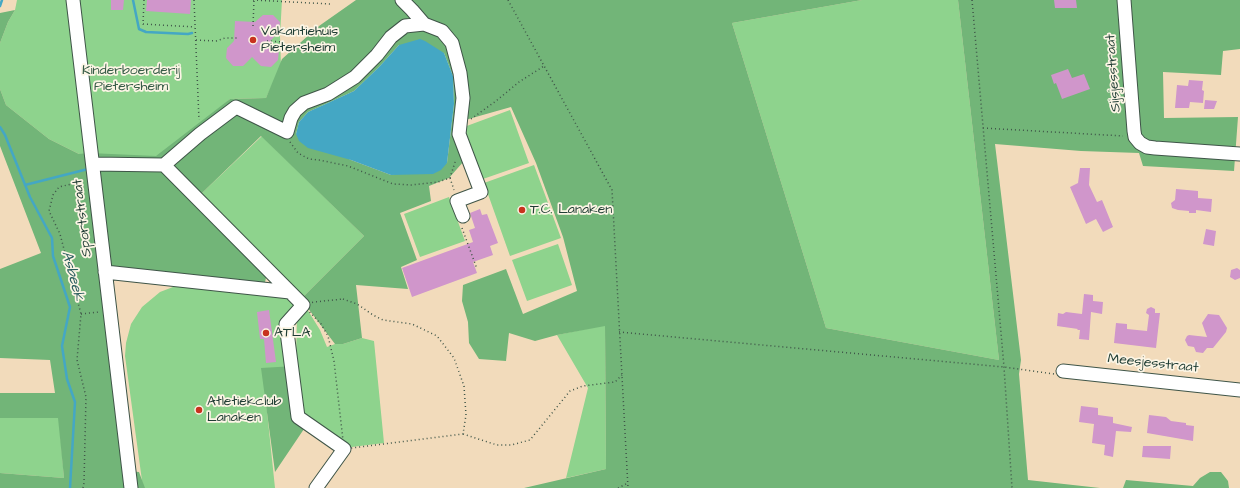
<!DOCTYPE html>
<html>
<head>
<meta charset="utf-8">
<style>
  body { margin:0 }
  canvas { display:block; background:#f2dbbb }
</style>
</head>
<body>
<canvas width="1240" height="488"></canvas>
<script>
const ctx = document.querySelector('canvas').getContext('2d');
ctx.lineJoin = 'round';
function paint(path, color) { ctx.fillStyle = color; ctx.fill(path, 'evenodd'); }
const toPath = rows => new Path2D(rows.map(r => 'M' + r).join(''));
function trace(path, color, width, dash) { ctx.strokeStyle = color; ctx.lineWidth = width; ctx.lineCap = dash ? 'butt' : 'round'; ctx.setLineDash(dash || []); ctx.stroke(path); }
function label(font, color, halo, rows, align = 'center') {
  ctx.font = font + ' "Architects Daughter",sans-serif'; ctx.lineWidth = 3.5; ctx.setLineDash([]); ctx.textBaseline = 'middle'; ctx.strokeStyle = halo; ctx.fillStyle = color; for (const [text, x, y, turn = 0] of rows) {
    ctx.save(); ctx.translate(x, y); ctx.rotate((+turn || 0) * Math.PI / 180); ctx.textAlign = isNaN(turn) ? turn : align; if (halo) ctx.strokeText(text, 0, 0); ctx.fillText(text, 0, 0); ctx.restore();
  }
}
paint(toPath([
  [17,0,282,0,280,36,281,66,266,98,230,99,161,160,79,154,49,139,6,105,0,89,0,43,8,22,15,10],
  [862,0,958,0,999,360,826,328,732,23],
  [510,110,529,163,483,179,464,127],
  [262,136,364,236,301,299,201,194],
  [534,165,561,238,510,256,484,183],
  [449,197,465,241,420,257,404,214],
  [558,244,572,285,527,301,512,260],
  [174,282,286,294,296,302,283,321,287,366,285,371,263,373,275,488,143,488,125,356,126,343,131,324,142,307,160,292,173,287],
  [307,309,320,330,327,347,335,344,343,344,362,338,374,341,384,443,344,448,300,414,296,355,297,320],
  [605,325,606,469,566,478,588,388,557,335],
  [0,418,59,418,64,478,0,473]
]), '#8ed38d');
paint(toPath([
  [356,0,862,0,732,23,826,328,999,360,958,0,1240,0,1240,49,1223,51,1221,75,1163,72,1164,118,1238,117,1234,171,1143,166,1139,153,1081,151,995,144,1021,360,1019,374,1028,480,1100,488,524,488,606,469,605,326,557,335,535,341,509,333,506,361,479,359,469,343,468,322,462,301,463,285,506,269,523,314,577,291,563,237,536,163,511,107,458,122,464,161,449,178,429,186,431,201,400,213,417,260,401,267,408,289,356,285,362,338,343,344,335,344,301,299,364,236,261,136,201,194,267,273,264,287,103,268,126,471,139,472,145,488,0,488,0,473,64,478,58,418,0,418,0,393,55,393,50,360,0,358,0,269,41,253,0,146,0,89,6,105,49,139,79,154,89,153,156,156,230,99,266,98,282,59,319,26],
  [399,45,444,53,453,76,454,104,447,163,391,175,351,160,296,134,299,122,308,112,354,91,379,67],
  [15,10,8,22,0,43,0,13],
  [295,366,300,414,306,426,275,472,261,368],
  [1210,472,1221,472,1228,481,1229,488,1123,488,1126,480,1193,486,1200,478]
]), '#72b578');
paint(toPath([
  [420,39,425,41,444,53,453,76,454,104,447,163,441,170,433,174,391,175,351,160,308,148,299,141,296,134,299,122,308,112,354,91,379,67,399,45]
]), '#44a7c4');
trace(toPath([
  [133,0,139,29,146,32,188,34,192,33],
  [0,6,2,0],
  [0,127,5,135,30,197,52,238,53,256,70,307,62,346,67,379,75,402,70,488],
  [25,185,88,169]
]), '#44a7c4', 2.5);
paint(toPath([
  [111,0,124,0,123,10,111,10],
  [147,0,191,0,190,14,146,11],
  [1054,0,1076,0,1077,8,1055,8],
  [263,15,273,15,280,22,279,32,270,41,279,50,278,60,271,67,261,66,252,57,243,66,233,66,226,58,227,48,234,41,235,21,255,22],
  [1068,69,1072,78,1084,74,1090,89,1062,99,1056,83,1054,84,1051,75],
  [1189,80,1203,81,1202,90,1204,91,1203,103,1190,102,1189,108,1175,108,1177,85,1188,86],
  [1205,100,1217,101,1214,109,1204,109],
  [1080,168,1090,168,1089,185,1097,202,1102,200,1113,227,1103,232,1096,219,1086,224,1070,187,1078,183],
  [1176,189,1198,191,1198,198,1212,199,1211,212,1196,210,1196,213,1189,213,1189,211,1178,210,1172,208,1171,203,1175,200],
  [480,209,482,215,487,214,498,243,490,246,493,255,473,262,477,273,412,297,402,268,473,242,469,230,475,228,470,213],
  [1206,229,1216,231,1214,246,1203,244],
  [1237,268,1240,270,1240,278,1235,280,1230,277,1231,270],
  [1084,294,1093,295,1093,301,1103,302,1102,314,1091,312,1089,340,1079,339,1080,330,1077,330,1078,329,1057,326,1058,313,1063,314,1066,312,1082,314],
  [1151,307,1155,309,1155,313,1160,313,1156,348,1114,343,1116,323,1127,324,1127,329,1147,331,1149,315,1146,313,1147,309],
  [269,310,276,362,266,363,264,339,260,339,257,312],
  [1208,314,1219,315,1227,328,1226,332,1213,348,1207,348,1203,353,1196,352,1194,347,1188,346,1185,340,1187,336,1189,335,1207,337,1202,323],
  [1081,406,1098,408,1098,415,1113,417,1113,423,1132,427,1131,432,1116,431,1113,457,1104,455,1105,445,1092,443,1094,424,1079,422],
  [1149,415,1166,417,1171,421,1186,423,1186,425,1194,426,1193,441,1147,433],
  [1143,446,1171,446,1170,459,1142,457]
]), '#d096cb');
const minor = toPath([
  [73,0,131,488],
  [1124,0,1134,131,1135,137,1140,143,1147,147,1155,148,1240,154],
  [424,24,442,31,452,43,460,73,463,98,459,134,481,192,457,201,463,216],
  [93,164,164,165,200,134,236,107,287,132,291,118,295,111,304,103,328,94,355,77,377,55,391,37,405,26,424,24,412,10,402,0],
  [164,165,303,305,286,324,298,417,344,449,316,488],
  [105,272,290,292],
  [1063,371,1240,390]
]);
trace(minor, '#3f5548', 15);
trace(toPath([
  [144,0,143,24,195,27],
  [194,0,199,120],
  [253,0,330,4],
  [508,0,612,190,628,488],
  [972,0,1004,367,1012,488],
  [253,26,254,0],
  [196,40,216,41,225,38,238,38],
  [267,41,286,42],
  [471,119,496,101,519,82,544,66],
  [983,128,1123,136],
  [290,142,298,153,309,159,319,160,348,166,393,184,411,185,438,182,450,178,456,159],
  [450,178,454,190],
  [462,228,477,269],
  [343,299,357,304,373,315,383,320,412,324,437,336,454,358,464,386,466,415,463,434,344,449,334,361,328,336,321,324,303,305,314,302,343,299],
  [81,314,99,312],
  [619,332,1004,367,1054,374],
  [463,434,497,445,511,445,530,440,570,391,583,386,615,382,622,375],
  [83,488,84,483,86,397,77,360,81,314,60,234,49,211,53,195,59,187,84,181],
  [618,488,628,483]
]), '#3f5548', 1.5, [1, 3]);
trace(minor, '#fff', 13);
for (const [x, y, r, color] of [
  [253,40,4,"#c8321e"],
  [522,210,4,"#c8321e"],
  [266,333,4,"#c8321e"],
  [199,410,4,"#c8321e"]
]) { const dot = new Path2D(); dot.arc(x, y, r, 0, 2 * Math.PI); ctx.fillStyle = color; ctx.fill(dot); trace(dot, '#fcf5e5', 1.5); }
label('14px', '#1f3d34', '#fcf5e5', [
  ["Vakantiehuis",261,32],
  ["Pietersheim",261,48],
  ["T.C. Lanaken",530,210],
  ["ATLA",274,333],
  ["Atletiekclub",207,402],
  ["Lanaken",207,418]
], 'left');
label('14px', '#355b46', '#fcf5e5', [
  ["Kinderboerderij",131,71],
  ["Pietersheim",131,87]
]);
label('14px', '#1f3d34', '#fcf5e5', [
  ["Sijsjesstraat",1114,73,-94],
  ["Sportstraat",83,218,-97],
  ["Meesjesstraat",1153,364,6]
]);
label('italic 15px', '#2a5d5f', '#fcf5e5', [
  ["Asbeek",72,276,75]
]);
</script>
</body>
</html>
